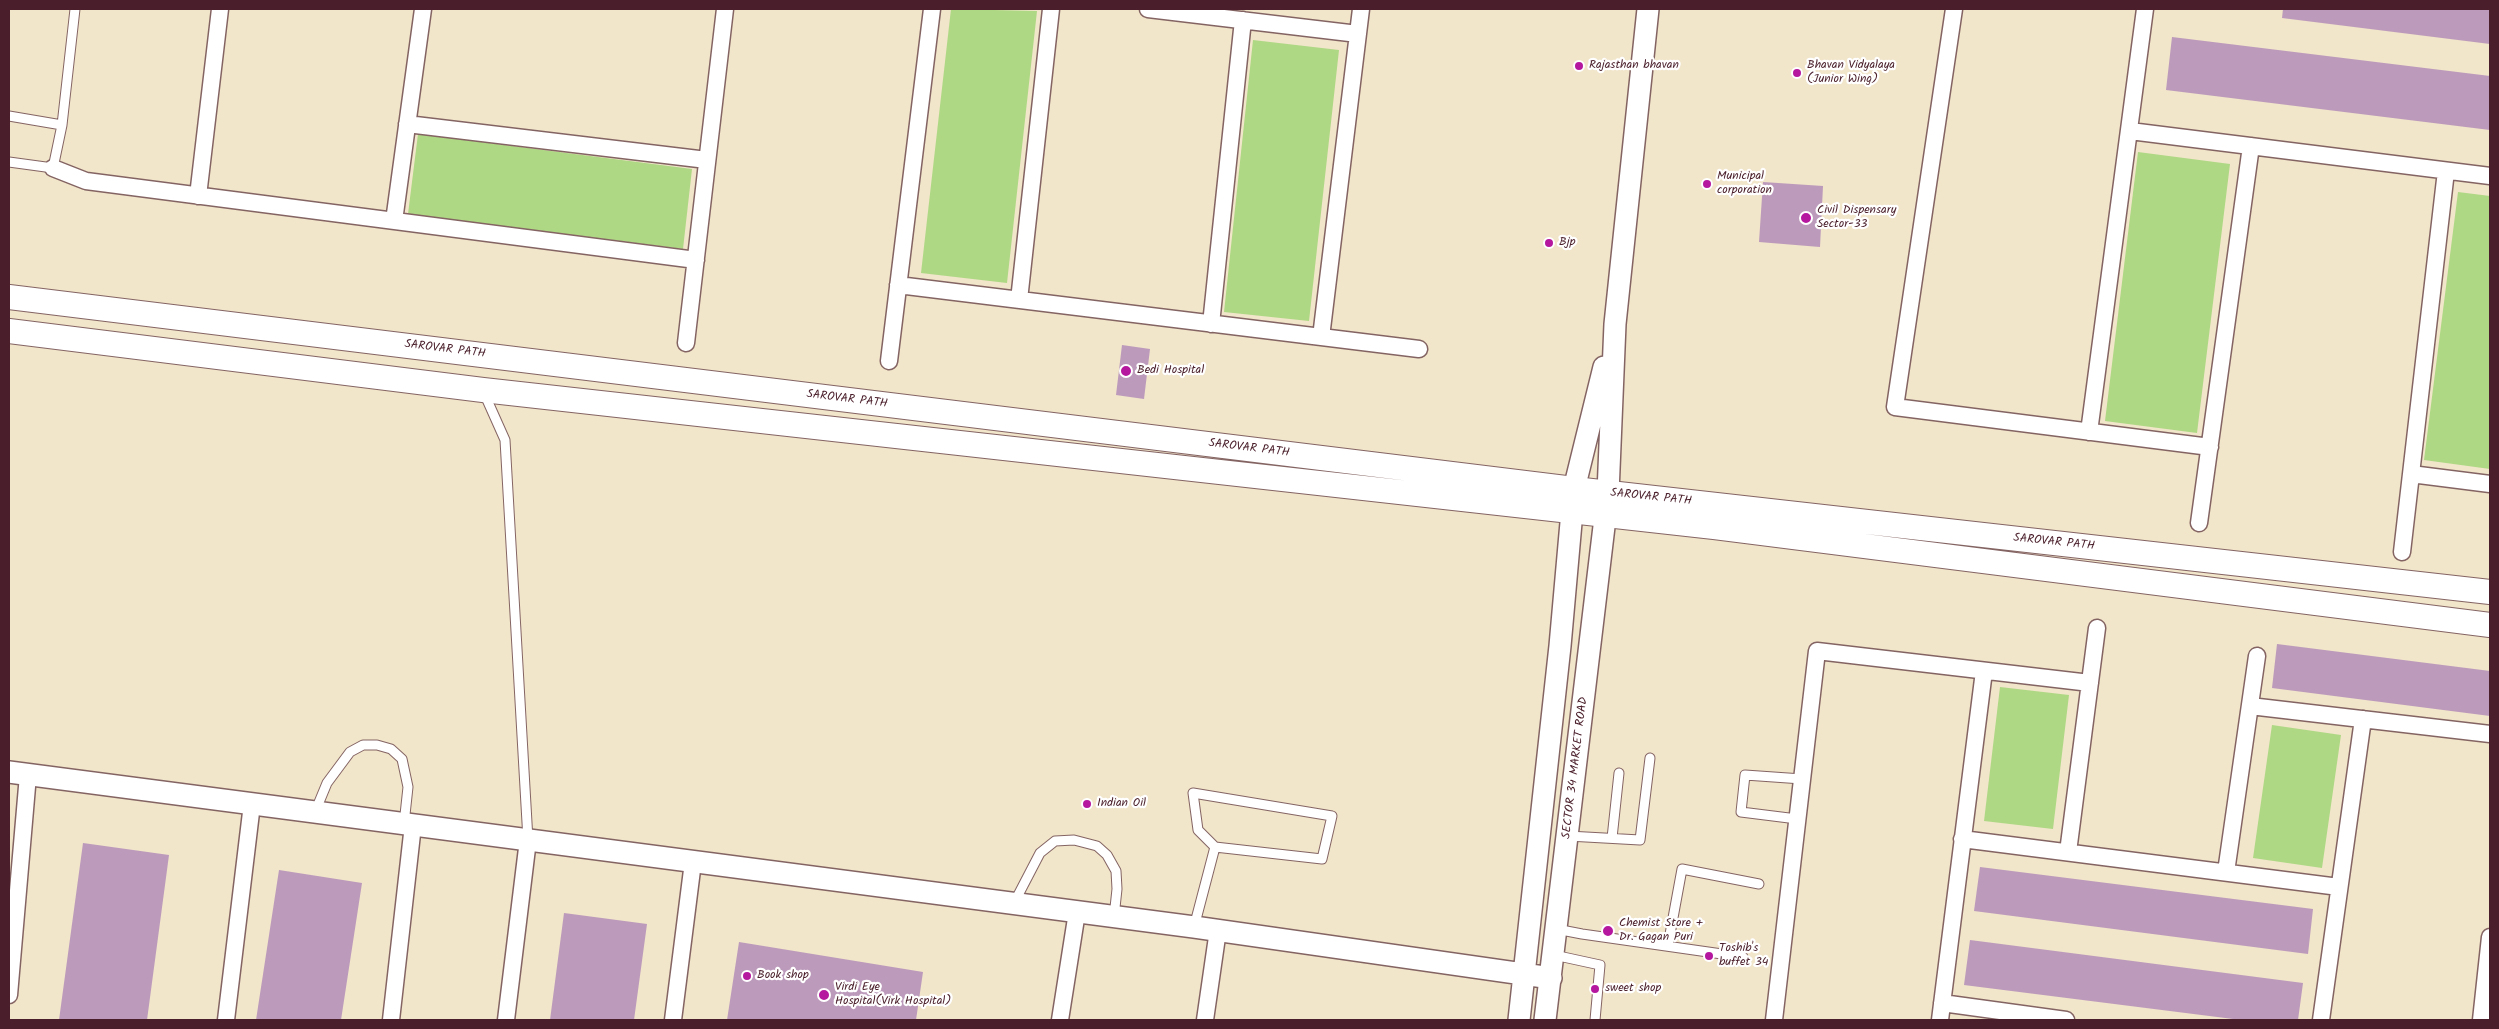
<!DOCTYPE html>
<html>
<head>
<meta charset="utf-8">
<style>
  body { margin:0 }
  #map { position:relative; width:2499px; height:1029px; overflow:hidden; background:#f1e5ca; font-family:Kalam,sans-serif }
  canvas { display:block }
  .frame { position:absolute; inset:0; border:10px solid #4a1f2b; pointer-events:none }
</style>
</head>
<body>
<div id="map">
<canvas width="2499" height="1029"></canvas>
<div class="frame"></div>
</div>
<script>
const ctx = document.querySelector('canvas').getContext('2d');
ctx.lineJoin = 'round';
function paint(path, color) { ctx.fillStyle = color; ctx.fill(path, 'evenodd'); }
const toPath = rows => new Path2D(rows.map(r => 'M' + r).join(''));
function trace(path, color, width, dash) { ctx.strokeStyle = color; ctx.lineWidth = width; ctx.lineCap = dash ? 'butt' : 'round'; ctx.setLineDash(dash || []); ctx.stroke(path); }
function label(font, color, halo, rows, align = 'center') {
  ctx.font = font + ' Kalam,sans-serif'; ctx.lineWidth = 4.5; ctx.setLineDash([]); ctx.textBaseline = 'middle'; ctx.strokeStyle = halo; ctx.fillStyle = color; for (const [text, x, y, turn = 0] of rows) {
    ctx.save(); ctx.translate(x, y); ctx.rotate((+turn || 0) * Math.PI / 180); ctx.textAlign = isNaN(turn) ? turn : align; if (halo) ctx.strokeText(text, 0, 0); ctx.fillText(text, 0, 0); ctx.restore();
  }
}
paint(toPath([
  [951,9,1037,11,1007,283,921,273],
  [1253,40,1339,50,1309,321,1224,312],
  [418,134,692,169,683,249,408,214],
  [2138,152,2230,164,2197,433,2105,421],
  [2458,192,2490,196,2490,469,2424,460],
  [2000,687,2069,695,2053,829,1984,821],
  [2272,725,2341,735,2322,868,2253,858]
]), '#aed884');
paint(toPath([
  [2283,9,2490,9,2490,44,2282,18],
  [2172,37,2490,76,2490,130,2166,90],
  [1763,182,1823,186,1820,247,1759,242],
  [1122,345,1150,349,1144,399,1116,395],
  [2277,644,2490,671,2490,716,2272,688],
  [83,843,169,855,147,1020,59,1020],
  [1980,867,2313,909,2308,954,1974,911],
  [279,870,362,883,341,1020,256,1020],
  [564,913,647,924,634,1020,550,1020],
  [1970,940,2303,983,2298,1020,2241,1020,1964,985],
  [739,942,923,972,916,1020,727,1020]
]), '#bc9abb');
const service = toPath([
  [9,116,62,125,53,168,9,162],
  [62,125,75,9],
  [484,393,505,440,528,840],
  [315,812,327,783,350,752,363,745,377,745,391,749,402,759,408,787,404,824],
  [1797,819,1741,812,1745,775,1802,779],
  [1568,836,1640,840,1650,758],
  [1612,838,1619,773],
  [1014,903,1040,853,1055,841,1074,840,1097,846,1107,855,1116,871,1117,889,1114,917],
  [1194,927,1215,847,1322,859,1332,816,1193,793,1198,830,1215,847],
  [1556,929,1582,934,1743,957],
  [1668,945,1682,869,1759,884],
  [1554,955,1600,965,1595,1020]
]);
const minor = toPath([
  [1148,9,1358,34],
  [1954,9,1895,407,2210,447],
  [407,124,707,160],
  [2130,131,2490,176],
  [53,168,86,181,696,260],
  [198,196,220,9],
  [394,221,423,9],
  [898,285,1419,349],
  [1019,300,1051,9],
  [1211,324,1243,20],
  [1321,337,1361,9],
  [686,343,725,9],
  [889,361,932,9],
  [2089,432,2145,9],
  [2411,474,2490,484],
  [2199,523,2251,146],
  [2402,552,2446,171],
  [2250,706,2490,734],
  [1962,839,2339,887],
  [2068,852,2097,628],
  [2226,872,2257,656],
  [9,995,28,775],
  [1942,1003,2066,1020],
  [226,1020,252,804],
  [391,1020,413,825],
  [506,1020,528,840],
  [673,1020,693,862],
  [1060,1020,1077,912],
  [1205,1020,1218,930],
  [1774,1020,1817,651,2090,683],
  [1940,1020,1984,671],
  [2321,1020,2363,719],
  [2481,1020,2490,937]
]);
const tertiary = toPath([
  [9,772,1194,927,1551,978],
  [1519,1020,1560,646,1574,489,1604,367],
  [1545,1020,1608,493,1615,324,1648,9]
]);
const secondary = toPath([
  [9,297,1574,489,2490,592],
  [9,331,483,390,1714,527,2490,625]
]);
trace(service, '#846463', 11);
trace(minor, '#846463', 19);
trace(tertiary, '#846463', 24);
trace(secondary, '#846463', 26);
trace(service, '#fff', 9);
trace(minor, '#fff', 16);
trace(tertiary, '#fff', 21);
trace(secondary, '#fff', 24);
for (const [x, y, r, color] of [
  [1579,66,5,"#b5179e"],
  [1797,73,5,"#b5179e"],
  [1707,184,5,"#b5179e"],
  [1806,218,6,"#b5179e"],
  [1549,243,5,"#b5179e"],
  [1126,371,6,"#b5179e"],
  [1087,804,5,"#b5179e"],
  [1608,931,6,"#b5179e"],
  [1709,956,5,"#b5179e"],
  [747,976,5,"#b5179e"],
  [1595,989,5,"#b5179e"],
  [824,995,6,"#b5179e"]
]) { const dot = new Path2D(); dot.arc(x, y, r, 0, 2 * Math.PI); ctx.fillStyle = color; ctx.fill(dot); trace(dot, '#fff', 2); }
label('12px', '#4a1f2b', '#fff', [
  ["Rajasthan bhavan",1589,66],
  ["Bhavan Vidyalaya",1807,66],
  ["(Junior Wing)",1807,80],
  ["Municipal",1717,177],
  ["corporation",1717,191],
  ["Civil Dispensary",1817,211],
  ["Sector-33",1817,225],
  ["Bjp",1559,243],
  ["Bedi Hospital",1137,371],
  ["Indian Oil",1097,804],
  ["Chemist Store +",1619,924],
  ["Dr. Gagan Puri",1619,938],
  ["Toshib's",1719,949],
  ["buffet 34",1719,963],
  ["Book shop",757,976],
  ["Virdi Eye",835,988],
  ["Hospital(Virk Hospital)",835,1002],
  ["sweet shop",1605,989]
], 'left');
label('12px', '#4a1f2b', '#fff', [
  ["SAROVAR PATH",445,350,7],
  ["SAROVAR PATH",847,400,7],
  ["SAROVAR PATH",1249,449,7],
  ["SAROVAR PATH",1651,498,6],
  ["SAROVAR PATH",2054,543,6],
  ["SECTOR 34 MARKET ROAD",1576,768,-83]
]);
</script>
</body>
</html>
